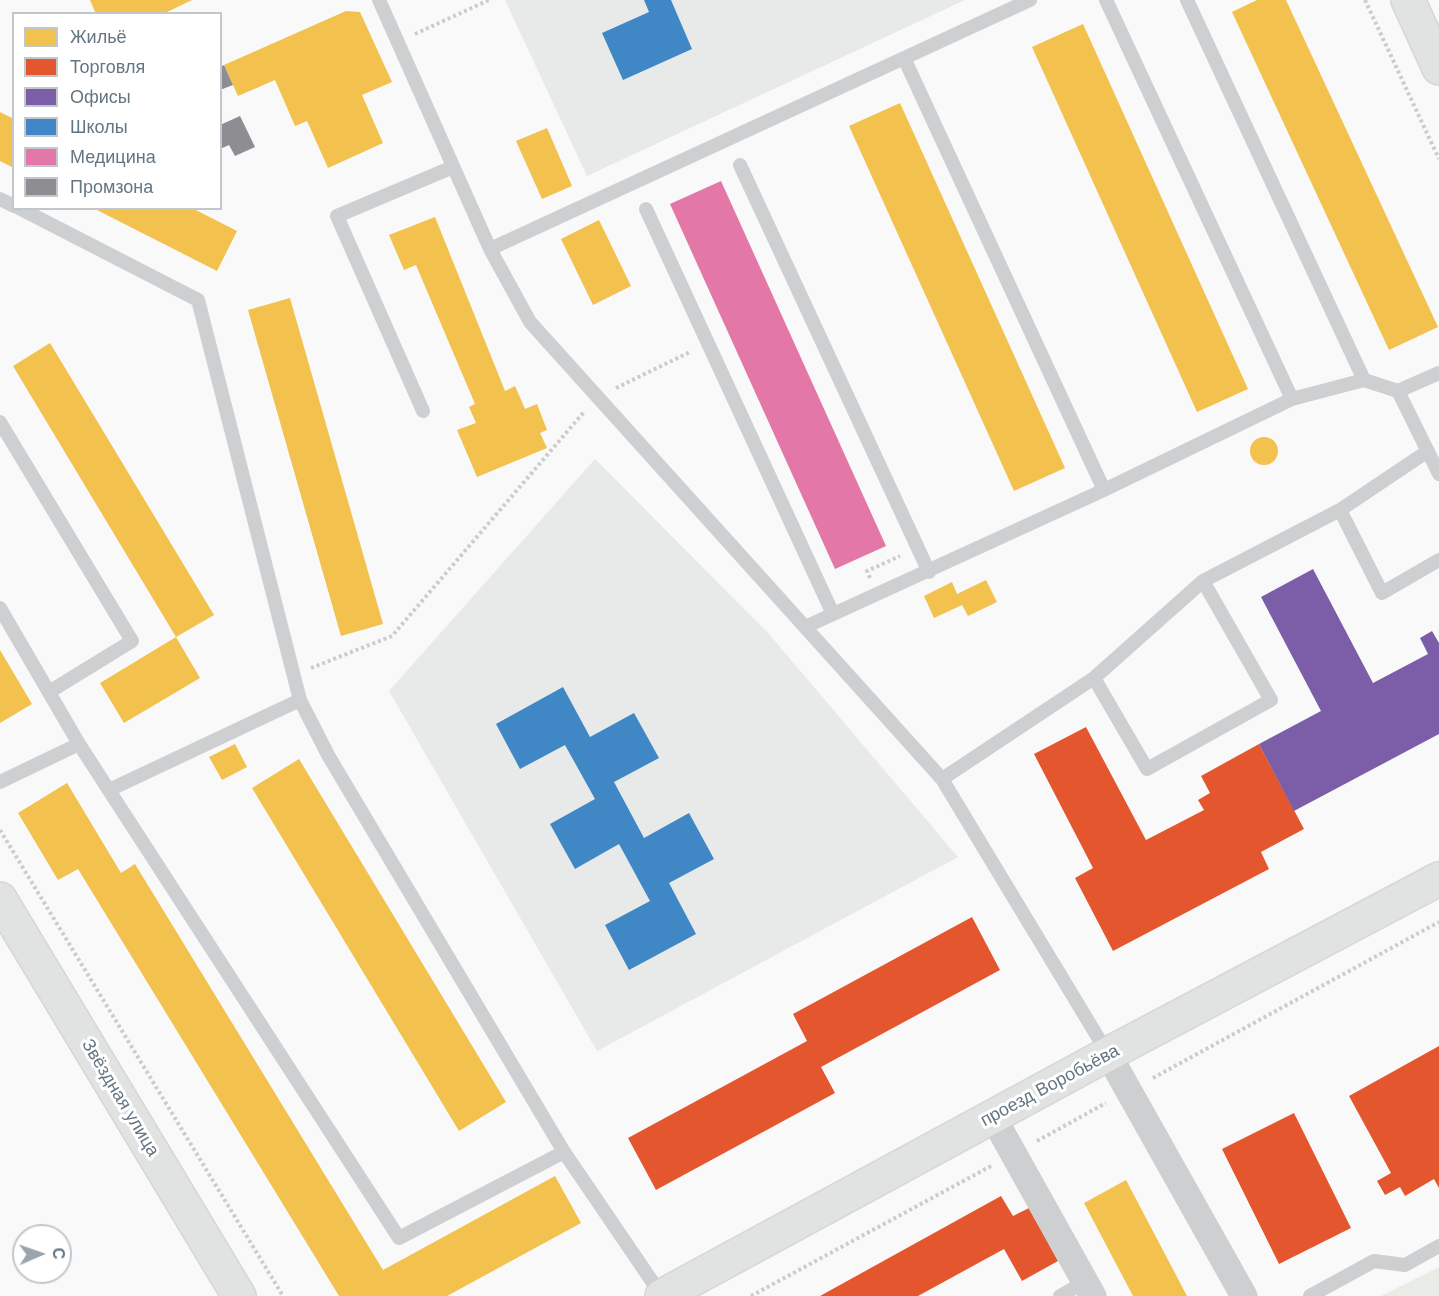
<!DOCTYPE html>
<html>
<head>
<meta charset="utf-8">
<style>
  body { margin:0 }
  #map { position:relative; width:1439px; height:1296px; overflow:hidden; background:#f9f9f9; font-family:Helvetica,sans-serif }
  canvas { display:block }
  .legend { position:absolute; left:12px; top:12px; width:210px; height:198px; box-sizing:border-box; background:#fff; border:2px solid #c1c8cd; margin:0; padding:8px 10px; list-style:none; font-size:18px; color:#657683 }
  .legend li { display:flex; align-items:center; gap:12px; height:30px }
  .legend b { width:30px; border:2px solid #c1c8cd }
  .north { position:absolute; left:12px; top:1224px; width:60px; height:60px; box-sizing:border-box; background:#fff; border:2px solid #c1c8cd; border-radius:50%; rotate:88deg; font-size:16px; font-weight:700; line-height:24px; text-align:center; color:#657683 }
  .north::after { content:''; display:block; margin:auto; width:21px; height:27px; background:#99a4ac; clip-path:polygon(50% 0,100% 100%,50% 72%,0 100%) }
</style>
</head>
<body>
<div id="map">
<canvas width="1439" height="1296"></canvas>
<ul class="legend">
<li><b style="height:16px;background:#f2c14e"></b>Жильё</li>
<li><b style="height:16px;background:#e4572e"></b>Торговля</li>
<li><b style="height:16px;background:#7b5ea7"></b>Офисы</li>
<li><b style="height:16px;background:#3f88c5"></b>Школы</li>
<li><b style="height:16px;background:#e377a8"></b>Медицина</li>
<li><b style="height:16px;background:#8d8d92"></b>Промзона</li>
</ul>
<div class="north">С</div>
</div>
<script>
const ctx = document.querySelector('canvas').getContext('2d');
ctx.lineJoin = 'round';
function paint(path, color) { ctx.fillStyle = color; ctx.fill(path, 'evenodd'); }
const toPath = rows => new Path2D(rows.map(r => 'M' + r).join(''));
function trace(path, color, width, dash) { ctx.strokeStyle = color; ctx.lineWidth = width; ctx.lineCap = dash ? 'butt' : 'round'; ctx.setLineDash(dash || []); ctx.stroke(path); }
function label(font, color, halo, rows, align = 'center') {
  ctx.font = font + ' Helvetica,sans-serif'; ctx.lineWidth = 6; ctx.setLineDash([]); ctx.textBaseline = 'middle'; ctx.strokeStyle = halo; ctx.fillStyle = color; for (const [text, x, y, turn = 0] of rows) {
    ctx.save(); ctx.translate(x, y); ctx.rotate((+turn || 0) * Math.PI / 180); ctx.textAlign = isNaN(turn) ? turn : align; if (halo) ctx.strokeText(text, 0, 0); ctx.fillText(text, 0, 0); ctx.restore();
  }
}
paint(toPath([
  [505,0,965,0,587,176],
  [595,459,769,634,958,857,597,1051,389,691]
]), '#e8e9e9');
paint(toPath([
  [1439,1267,1439,1296,1381,1296]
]), '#e8ebe6');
paint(toPath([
  [90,0,192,0,163,14,96,14],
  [1257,0,1286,0,1438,327,1389,350,1232,12],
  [346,11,360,12,392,82,362,95,383,143,328,168,307,121,295,126,275,80,238,96,224,65],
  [1083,24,1248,389,1197,412,1032,47],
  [900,103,1065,468,1014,491,849,126],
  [0,112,14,119,14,168,0,161],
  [547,128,572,186,542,199,516,141],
  [93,208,192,208,237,231,217,271],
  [435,217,505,391,515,386,525,409,537,404,547,430,540,433,547,448,477,477,457,430,476,423,469,407,475,404,416,265,404,270,389,235],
  [599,220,631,286,593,305,561,239],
  [290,298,383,624,341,636,248,310],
  [50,343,214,615,176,637,13,366],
  '1250 451a14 14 0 1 1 28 0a14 14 0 1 1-28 0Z',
  [986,580,997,602,968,616,962,605,934,618,924,596,952,582,957,594],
  [176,637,200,678,124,723,100,683],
  [0,650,32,704,0,723],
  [235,744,247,767,222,780,209,757],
  [299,759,506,1102,459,1131,252,788],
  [67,783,121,873,135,864,383,1270,555,1176,581,1223,447,1296,339,1296,78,869,58,880,18,813],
  [1126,1180,1187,1296,1133,1296,1084,1203]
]), '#f2c14e');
paint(toPath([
  [1086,727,1146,840,1204,810,1198,800,1210,793,1201,776,1259,744,1304,829,1261,852,1269,869,1113,951,1075,878,1093,868,1034,754],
  [972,917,1000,970,821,1067,835,1093,656,1190,628,1138,807,1041,793,1014],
  [1439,1046,1439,1188,1434,1179,1405,1196,1400,1187,1385,1195,1377,1181,1391,1173,1349,1096],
  [1294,1113,1351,1228,1279,1264,1222,1149],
  [1001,1196,1013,1216,1029,1208,1058,1261,1022,1281,1004,1249,918,1296,820,1296]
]), '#e4572e');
paint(toPath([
  [1313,569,1373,683,1428,654,1420,638,1432,631,1439,643,1439,734,1294,811,1259,744,1321,711,1261,597]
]), '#7b5ea7');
paint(toPath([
  [644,0,671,0,692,49,623,80,602,33,649,12],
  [563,687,590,737,634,713,659,758,614,782,644,838,689,813,714,859,669,883,696,934,629,970,605,925,650,901,619,844,575,869,550,824,595,799,565,745,520,769,496,724]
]), '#3f88c5');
paint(toPath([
  [721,181,886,546,835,569,670,204]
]), '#e377a8');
paint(toPath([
  [224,65,233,85,220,90,220,67],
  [240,116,255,147,235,156,229,145,220,149,220,125]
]), '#8d8d92');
const secondary = toPath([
  [1408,0,1439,68],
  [0,899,239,1296],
  [662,1296,1108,1054,1439,879]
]);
trace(secondary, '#d5d6d7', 36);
trace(toPath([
  [1365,0,1439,159],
  [415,34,489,0],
  [616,388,690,352],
  [870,578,867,571,900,556],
  [311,668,392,636,584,412],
  [0,830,283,1296],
  [1153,1078,1439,922],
  [1037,1141,1106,1103],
  [751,1296,991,1166]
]), '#cbcccd', 4, [3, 3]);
trace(toPath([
  [379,0,490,249],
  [1106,0,1292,399],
  [1187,0,1364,380],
  [904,58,1104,490],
  [740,165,929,572],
  [0,199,14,206],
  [19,208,198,300,300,700,328,755,564,1152,662,1296],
  [646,209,833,614],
  [1398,391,1439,474],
  [423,411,337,216,453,167],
  [0,422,132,641,49,692],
  [1340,510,1428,451],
  [0,608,79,744],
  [805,627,530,322,490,249,1030,0],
  [1094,678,1203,581],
  [942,779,1094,678,1147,769,1271,700,1203,581,1340,510,1382,593,1439,560],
  [0,782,79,744,399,1238,564,1152],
  [109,790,300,700],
  [1108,1054,942,779,805,627,1104,490,1292,399,1364,380,1398,391,1439,373],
  [1060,1296,1085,1282],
  [1310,1296,1374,1261,1405,1265,1439,1246]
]), '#cecfd0', 14);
trace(toPath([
  [1108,1054,1244,1296],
  [993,1117,1093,1296]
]), '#cecfd0', 27);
trace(secondary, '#e1e2e2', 33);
label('18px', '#657683', '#fff', [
  ["проезд Воробьёва",1050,1086,-28],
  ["Звёздная улица",120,1098,59]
]);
</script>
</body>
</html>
